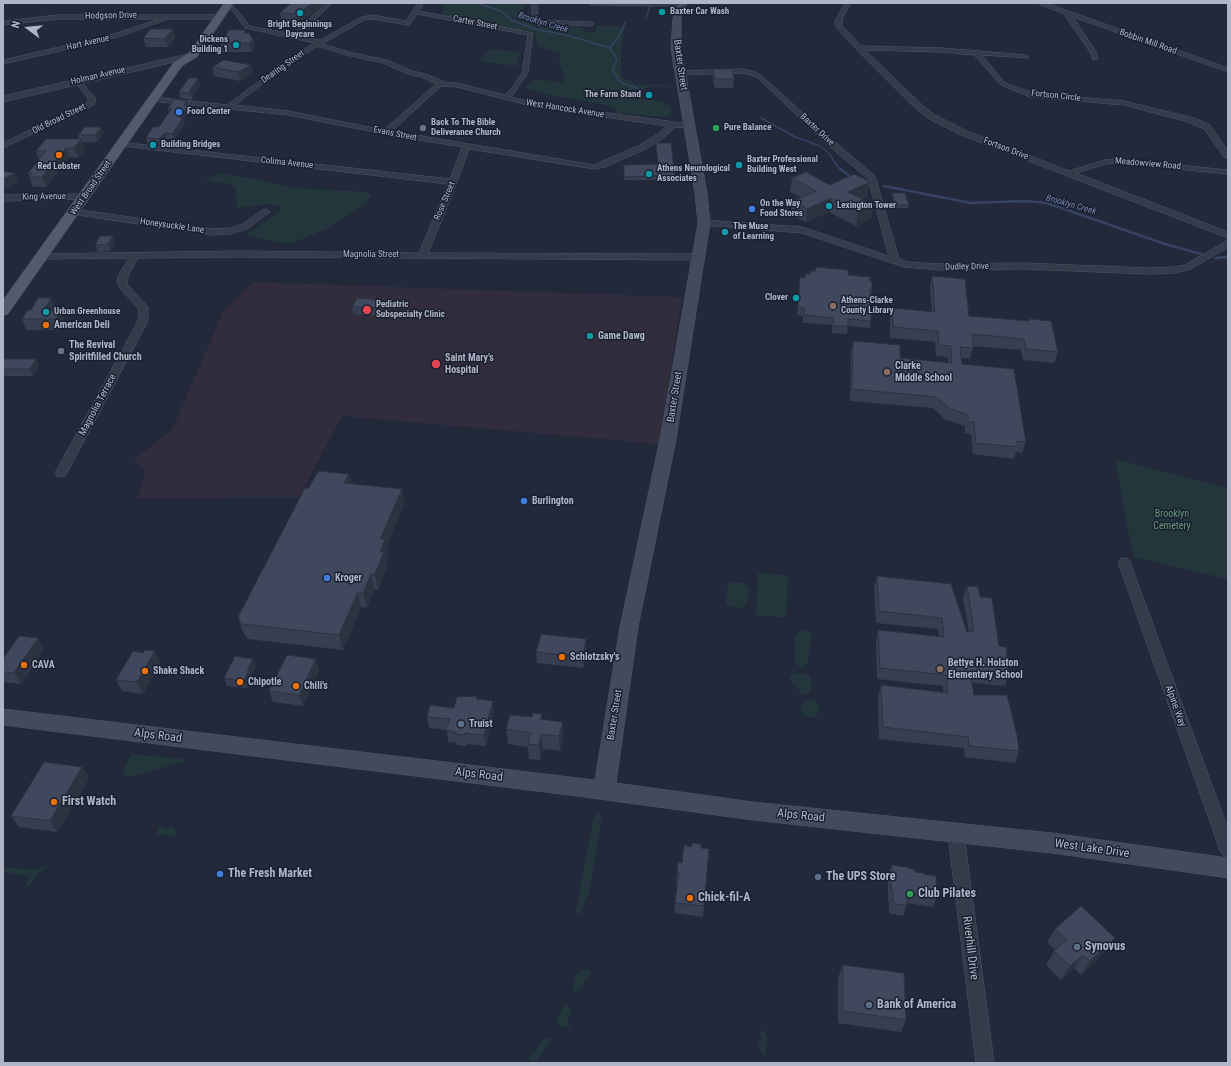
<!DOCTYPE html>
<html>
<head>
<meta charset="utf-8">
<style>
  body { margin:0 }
  #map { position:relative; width:1231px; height:1066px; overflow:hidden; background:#21293b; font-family:"Roboto Condensed",sans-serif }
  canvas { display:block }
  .frame { position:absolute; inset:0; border:4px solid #b0b6c7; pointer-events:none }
  .north { position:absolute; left:8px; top:8px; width:40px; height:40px; -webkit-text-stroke:3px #1a2030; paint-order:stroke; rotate:286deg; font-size:11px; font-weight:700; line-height:16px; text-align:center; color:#b0b6c7 }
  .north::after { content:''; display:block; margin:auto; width:14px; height:18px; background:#b0b6c7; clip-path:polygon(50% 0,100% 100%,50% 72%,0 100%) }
</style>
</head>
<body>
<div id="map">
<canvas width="1231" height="1066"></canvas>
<div class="frame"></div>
<div class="north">N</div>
</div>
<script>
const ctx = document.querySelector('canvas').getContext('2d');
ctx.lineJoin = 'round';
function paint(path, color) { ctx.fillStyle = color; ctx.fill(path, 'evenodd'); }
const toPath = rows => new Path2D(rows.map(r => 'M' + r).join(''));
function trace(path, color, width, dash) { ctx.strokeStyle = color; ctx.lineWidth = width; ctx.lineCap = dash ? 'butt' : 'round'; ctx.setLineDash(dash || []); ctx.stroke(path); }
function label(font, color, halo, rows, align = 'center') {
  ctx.font = font + ' "Roboto Condensed",sans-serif'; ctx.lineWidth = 3; ctx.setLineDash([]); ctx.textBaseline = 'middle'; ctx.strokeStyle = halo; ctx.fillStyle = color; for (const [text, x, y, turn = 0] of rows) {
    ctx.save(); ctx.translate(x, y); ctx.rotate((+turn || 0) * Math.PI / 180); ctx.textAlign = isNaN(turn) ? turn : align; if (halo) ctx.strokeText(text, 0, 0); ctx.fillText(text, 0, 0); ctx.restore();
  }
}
paint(toPath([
  [253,282,682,297,659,444,342,416,299,497,138,498,146,470,133,460,172,430,223,312]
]), '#312d3c');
paint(toPath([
  [440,3,473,3,480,6,496,3,522,3,524,5,520,17,524,21,533,24,580,27,589,33,595,33,596,26,617,26,624,29,621,51,621,77,633,82,633,85,669,85,669,87,652,86,642,90,622,90,624,93,631,97,664,102,671,107,671,113,668,116,651,116,617,113,615,108,607,105,549,95,524,88,535,80,545,80,553,82,563,82,565,77,559,63,560,53,537,46,537,38,534,33,442,15,443,10],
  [491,49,521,52,516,66,478,61],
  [217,173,255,179,295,188,367,192,372,196,358,209,328,228,293,243,276,242,245,235,274,216,281,207,270,204,237,208,236,188,227,183,204,181],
  [1115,459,1228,488,1228,579,1133,557],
  [758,573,788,575,786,618,756,615],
  [734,582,744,583,749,591,748,600,745,607,742,608,729,606,726,604,727,588,730,583],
  [809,630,812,634,808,660,806,666,801,668,795,663,795,636,801,631],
  [795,673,807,674,811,678,811,691,807,695,801,693,789,678,790,675],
  '801 709a9 9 0 1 1 18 0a9 9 0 1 1-18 0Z',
  [132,754,190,760,133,776,127,776,123,774,123,769],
  [597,813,600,814,601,822,589,892,580,915,577,914,576,910,593,820],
  [159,825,166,829,171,825,178,832,172,836,157,834,157,831],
  [50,865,36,875,29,886,25,885,30,876,3,872,3,867,33,870],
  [583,969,590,970,590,975,578,990,574,991,572,988,576,976],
  [568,1004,572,1015,567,1018,570,1027,569,1028,559,1026,556,1022,564,1005],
  [758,1030,764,1031,767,1036,765,1056,763,1056,757,1043,762,1040],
  [544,1038,553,1039,536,1062,530,1061,529,1058]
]), '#23363c');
trace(toPath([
  [476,3,501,11,511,20,535,29,566,35,610,48],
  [3,4,11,3],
  [646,17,651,5],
  [610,48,617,59,613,69,614,74,622,83,640,89],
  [610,48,620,34,625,23],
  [761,118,795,137,820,146,828,152,838,167,842,170]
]), '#354262', 1.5);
trace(toPath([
  [840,169,853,178],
  [884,186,971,203,1024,201,1047,203,1165,244,1201,254],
  [1215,258,1228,257]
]), '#354262', 2.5);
const minor = toPath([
  [224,3,230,3,240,13,249,26,293,34,326,3,332,3,299,36,320,40,362,17,372,15,406,21,418,3,424,3,419,11,533,33,528,73,511,97,535,103,689,124,693,126,689,128,675,127,665,137,646,149,605,167,594,169,469,149,457,182,428,253,700,254,704,257,700,260,238,257,138,258,128,276,127,284,148,307,148,321,67,473,65,476,61,477,57,476,55,473,138,321,139,315,138,308,124,293,117,284,118,276,129,258,43,259,40,258,39,256,40,254,238,251,419,253,448,184,122,146,119,146,119,142,450,179,462,147,395,136,288,115,151,101,151,97,154,97,227,105,277,68,314,43,245,28,236,15,224,3],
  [417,14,528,35,522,73,511,89,505,95,457,83,444,82,426,74,412,71,387,60,349,52,322,44,364,20,372,19,408,25,410,24,417,14],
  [318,46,346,55,383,63,408,74,422,77,436,84,384,130,288,111,235,105,281,70,318,46],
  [441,86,457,87,535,107,667,126,659,133,640,145,594,165,392,131,441,86],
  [532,3,538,3,537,20,591,22,594,24,591,26,532,23,532,3],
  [588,3,684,3,685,4,682,6,591,5,588,3],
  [845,3,851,3,842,19,842,26,861,46,942,48,1026,55,1029,57,1028,58,982,55,1005,83,1034,93,1124,101,1194,118,1210,125,1228,151,1228,158,1225,158,1204,129,1188,122,1124,105,1030,97,1001,85,974,55,942,52,865,50,921,104,935,115,967,131,1069,171,1105,160,1117,159,1228,170,1228,174,1117,163,1106,164,1076,173,1228,232,1228,238,961,135,929,119,915,108,856,49,837,28,835,23,836,19,845,3],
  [1037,3,1046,3,1228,68,1228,72,1073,17,1096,52,1098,59,1093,60,1090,52,1064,14,1037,3],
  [58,15,220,15,223,17,220,19,168,19,115,38,3,64,3,60,111,35,159,19,58,19,3,25,3,21,58,15],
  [743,69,755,72,762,76,835,142,875,176,899,259,908,262,940,264,1023,263,1149,268,1174,267,1185,265,1228,240,1228,247,1191,269,1174,273,1149,274,1023,269,940,270,904,267,802,233,701,225,700,223,704,220,802,227,889,256,868,179,829,146,758,78,751,75,743,73,680,75,677,73,680,71,743,69],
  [77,79,79,80,96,98,94,105,3,148,3,143,88,102,88,98,74,81,77,79],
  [74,209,213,229,230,228,241,225,263,210,266,209,270,212,247,229,230,234,213,235,71,214,70,212,74,209],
  [1124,558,1128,559,1130,562,1228,829,1228,857,1223,855,1220,850,1118,562,1120,559,1124,558],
  [956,827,961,829,964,834,994,1063,976,1063,948,834,951,829,956,827]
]);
const tertiary = toPath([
  [193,53,196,53,197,55,196,57,3,102,3,96,193,53],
  [85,194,89,195,90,197,89,199,3,201,3,195,85,194]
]);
const secondary = toPath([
  [679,3,687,3,681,18,681,48,707,193,710,223,676,439,638,627,616,783,753,802,1052,833,1228,858,1228,878,1052,853,753,820,577,796,3,725,3,709,595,780,620,627,660,439,698,223,695,193,671,48,673,18,679,3]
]);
const primary = toPath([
  [224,3,234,3,197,57,182,66,8,314,3,316,3,300,174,62,189,53,224,3]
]);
trace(minor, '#505666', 1);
trace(tertiary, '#505666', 1);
trace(secondary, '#505666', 1);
trace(primary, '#3e4454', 1);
paint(minor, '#353b4b');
paint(tertiary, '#353b4b');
paint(secondary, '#434a5e');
paint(primary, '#535a6b');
paint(toPath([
  [323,4,313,13,298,23,282,21,280,13],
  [173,29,175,38,168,47,146,47,143,38],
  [247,33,255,49,251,52,222,52,220,43],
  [251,65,253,74,240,81,214,76,212,67],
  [713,69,734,79,733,88,715,88,713,79],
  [198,78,200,84,192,97,193,100,180,98,179,92],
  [187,101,190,111,184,120,185,124,174,139,167,139,161,145,147,144,146,138,159,127,169,113,168,108],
  [104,133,97,142,82,142,85,149,78,158,69,157,46,187,33,187,29,177,29,176,28,173,39,160,36,151,79,139,78,135],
  [656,143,675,176,675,180,674,180,674,181,659,181,659,180,624,180,624,165,658,164],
  [792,178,830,185,867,196,861,199,874,205,871,219,856,226,829,212,806,222,791,215,792,201,801,197,790,192],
  [892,193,909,205,908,208,895,208,892,196],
  [115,243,110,251,98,252,95,245],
  [816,267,870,281,872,289,871,296,871,321,870,328,848,326,847,334,832,333,832,325,803,323,803,316,797,315,800,277,805,278,815,271],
  [932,276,969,316,1028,321,1029,319,1058,352,1054,363,1023,360,1021,350,973,346,973,348,970,359,961,358,962,364,1026,442,1022,453,1016,452,1014,459,973,454,971,434,965,433,965,426,946,420,933,408,850,401,851,352,853,341,900,358,948,363,948,357,936,356,935,342,890,338,890,319,892,308,932,312,930,287],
  [51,298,55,308,54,311,65,321,60,330,26,330,22,319,31,310],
  [352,307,383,307,379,316,353,314],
  [3,359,39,366,33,376,3,376],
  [349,474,351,484,402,489,404,504,387,546,388,555,386,560,387,567,378,590,374,589,367,608,361,607,343,650,248,639,243,632,238,617,309,488],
  [877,576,967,632,969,632,963,598,967,586,980,597,1009,674,1005,686,972,683,974,695,1019,751,1015,763,965,757,964,748,879,739,878,697,881,685,943,692,943,686,877,679,876,641,878,630,939,636,938,629,876,623,874,588],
  [44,650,21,684,3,682,3,659],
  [587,650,583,668,537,663,536,652],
  [316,659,319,671,303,706,273,702,269,691],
  [161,662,143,694,122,691,116,680],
  [256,666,251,675,252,678,247,688,227,686,224,678],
  [477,696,477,699,494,712,486,746,467,744,467,746,457,745,457,743,448,742,447,730,429,728,427,717,454,708],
  [542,714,542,719,563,737,560,751,543,749,540,760,529,759,528,747,508,744,506,729,532,717],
  [82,767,89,778,57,832,19,827,11,816],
  [701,848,709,849,703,917,674,913,677,883,676,882,678,862,682,863],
  [892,865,924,874,937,896,933,907,907,903,907,905,903,916,891,914,889,912,889,901,888,901,888,876],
  [1055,929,1115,938,1106,951,1081,975,1074,968,1061,980,1046,965,1055,950,1047,942],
  [843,965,906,1020,901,1032,838,1023,838,978]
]), '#373e50');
paint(toPath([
  [313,3,322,3,323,4,313,13,298,23,296,14],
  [173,29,175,38,168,47,165,39],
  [253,40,255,49,251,52,249,43],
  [251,65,253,74,240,81,238,72],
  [198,78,200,84,192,97,191,93,189,92],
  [187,101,190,111,184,120,185,124,174,139,172,134,180,118,184,105],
  [102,127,104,133,97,142,95,135],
  [165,133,167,139,161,145,159,139],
  [81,139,85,149,78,158,74,148],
  [66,148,69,157,46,187,42,177],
  [15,173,18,182,3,189,3,179],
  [870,182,867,196,846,205,848,192],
  [831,198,829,212,806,222,807,209],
  [874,205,871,219,856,226,858,212],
  [113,236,115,243,110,251,108,244],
  [51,298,55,308,48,319,43,311],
  [382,300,383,307,379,316,378,308],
  [61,310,65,321,60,330,56,319],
  [36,359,39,366,33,376,30,369],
  [349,474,352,489,344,483],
  [402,489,404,504,387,546,388,555,386,560,387,567,378,590,375,574,380,552,380,539],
  [371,574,374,589,367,608,363,593],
  [358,592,361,607,343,650,339,635],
  [38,638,44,650,21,684,14,673],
  [586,639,587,650,583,668,583,657],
  [155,651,161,662,143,694,137,682],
  [253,659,256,666,251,675,252,678,247,688,244,681,247,670],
  [316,659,319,671,303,706,299,695],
  [493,701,494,712,486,746,484,735],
  [563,722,563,737,560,751,559,736],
  [541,734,543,749,540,760,539,745],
  [82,767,89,778,57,832,50,821],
  [1115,938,1106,951,1081,975,1090,961],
  [1083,955,1074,968,1061,980,1070,966]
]), '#2d3241');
const building = toPath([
  [291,3,313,3,296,14,280,13,291,3],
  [151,29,173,29,165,39,143,38,151,29],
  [229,30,246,30,244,33,249,33,253,40,249,43,220,43,229,30],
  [224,60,251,65,238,72,212,67,224,60],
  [713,69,732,69,734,79,715,79,713,69],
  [189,78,198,78,189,92,191,93,179,92,189,78],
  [174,99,187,101,184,105,188,105,180,118,183,118,172,134,165,133,159,139,146,138,153,127,159,127,172,108,168,108,174,99],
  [85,127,102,127,95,135,78,135,85,127],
  [46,139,81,139,74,148,66,148,42,177,29,177,32,173,28,173,46,151,36,151,46,139],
  [656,143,671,143,675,176,673,176,674,178,659,178,659,176,624,177,624,165,658,164,656,143],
  [3,171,15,173,3,179,3,171],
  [806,172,830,185,854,174,870,182,848,192,874,205,858,212,831,198,807,209,792,201,816,191,792,178,806,172],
  [892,193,905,193,909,205,896,205,892,193],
  [100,236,113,236,108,244,95,245,100,236],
  [816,267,848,270,848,275,870,277,870,281,872,281,872,289,870,289,871,321,848,319,848,327,842,326,833,326,834,318,804,315,804,308,798,308,800,277,805,278,805,274,810,274,811,271,816,271,816,267],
  [932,276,965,279,969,316,1029,321,1029,319,1051,321,1058,352,1026,349,1024,339,972,334,973,348,960,347,962,364,1014,369,1026,442,1017,441,1018,447,976,443,974,422,968,422,968,415,949,408,936,397,852,389,853,341,900,345,900,358,952,363,951,346,939,345,938,331,893,327,892,308,935,312,932,276],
  [38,298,51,298,43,311,61,310,56,319,22,319,28,310,31,310,38,298],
  [357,298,382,300,378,308,352,307,357,298],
  [3,359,36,359,30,369,3,369,3,359],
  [318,471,349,474,344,483,402,489,380,539,385,539,380,552,384,552,375,574,371,574,363,593,358,592,339,635,242,624,238,617,305,488,309,488,318,471],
  [877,576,951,584,967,632,974,631,967,586,978,587,980,597,992,598,999,646,1006,647,1009,674,970,671,974,695,1007,695,1017,735,1019,751,969,746,968,737,883,727,881,685,948,693,947,675,880,668,878,630,944,637,942,618,879,611,877,576],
  [541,634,586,639,583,657,536,652,541,634],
  [19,636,38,638,14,673,3,672,3,659,19,636],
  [145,650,155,651,137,682,116,680,133,651,143,653,145,650],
  [287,655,316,659,299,695,269,691,287,655],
  [235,656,253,659,247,670,249,670,244,681,224,678,235,656],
  [477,696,476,699,493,701,484,735,465,733,465,735,455,734,456,732,446,730,450,719,427,717,430,705,454,708,457,697,477,696],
  [533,713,542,714,540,719,563,722,559,736,541,734,539,745,528,744,531,733,506,729,510,715,532,717,533,713],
  [44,762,82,767,50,821,11,816,44,762],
  [692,843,701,844,701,848,709,849,704,906,675,903,679,872,677,872,678,862,682,863,684,845,691,847,692,843],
  [892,865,906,867,915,870,915,872,924,873,924,874,936,876,937,896,907,892,907,905,895,904,893,902,893,890,891,890,892,865],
  [1081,906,1115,938,1090,961,1083,955,1070,966,1054,951,1067,940,1055,929,1081,906],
  [843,965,904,973,906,1020,843,1011,843,965]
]);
paint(building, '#40485d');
trace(building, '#2d3241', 1);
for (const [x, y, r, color] of [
  [662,12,4,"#0f9aa8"],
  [300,13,4,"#0f9aa8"],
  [236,45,4,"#0f9aa8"],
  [649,95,4,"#0f9aa8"],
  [179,112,4,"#3f7fe0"],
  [423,128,4,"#6b7280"],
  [716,128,4,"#2e9e5b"],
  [153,145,4,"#0f9aa8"],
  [59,155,4,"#e8710a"],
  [739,165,4,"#0f9aa8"],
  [649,174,4,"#0f9aa8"],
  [829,206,4,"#0f9aa8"],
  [752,209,4,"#3f7fe0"],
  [725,232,4,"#0f9aa8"],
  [796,298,4,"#0f9aa8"],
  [833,306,4,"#8d6e63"],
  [367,310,5,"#e0444e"],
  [46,312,4,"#0f9aa8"],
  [46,325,4,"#e8710a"],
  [590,336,4,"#0f9aa8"],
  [61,351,4,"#6b7280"],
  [436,364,5,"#e0444e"],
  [887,372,4,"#8d6e63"],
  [524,501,4,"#3f7fe0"],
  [327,578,4,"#3f7fe0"],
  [562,657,4,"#e8710a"],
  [24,665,4,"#e8710a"],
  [940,669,4,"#8d6e63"],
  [145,671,4,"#e8710a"],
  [240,682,4,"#e8710a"],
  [296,686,4,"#e8710a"],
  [461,724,4,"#5c6f8a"],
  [54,802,4,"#e8710a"],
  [220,874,4,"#3f7fe0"],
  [818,877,4,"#5c6f8a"],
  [910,894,4,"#2e9e5b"],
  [690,898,4,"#e8710a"],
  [1077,947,4,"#5c6f8a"],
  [869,1005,4,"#5c6f8a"]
]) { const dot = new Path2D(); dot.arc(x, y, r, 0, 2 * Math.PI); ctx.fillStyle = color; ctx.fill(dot); trace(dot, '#1a2030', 1.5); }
label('bold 9px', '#b0b6c7', '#1a2030', [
  ["Baxter Car Wash",670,12],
  ["Bright Beginnings",300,25,"center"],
  ["Daycare",300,35,"center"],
  ["Dickens",228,40,"right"],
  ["Building 1",228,50,"right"],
  ["The Farm Stand",641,95,"right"],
  ["Food Center",187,112],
  ["Back To The Bible",431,123],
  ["Deliverance Church",431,133],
  ["Pure Balance",724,128],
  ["Building Bridges",161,145],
  ["Baxter Professional",747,160],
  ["Building West",747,170],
  ["Red Lobster",59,167,"center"],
  ["Athens Neurological",657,169],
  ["Associates",657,179],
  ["On the Way",760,204],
  ["Food Stores",760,214],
  ["Lexington Tower",837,206],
  ["The Muse",733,227],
  ["of Learning",733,237],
  ["Clover",788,298,"right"],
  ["Athens-Clarke",841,301],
  ["County Library",841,311],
  ["Pediatric",376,305],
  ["Subspecialty Clinic",376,315],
  ["Urban Greenhouse",54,312]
], 'left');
label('9px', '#b0b6c7', '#1a2030', [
  ["Hodgson Drive",111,16,-1],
  ["Carter Street",475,23,11],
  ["Bobbin Mill Road",1148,42,19],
  ["Hart Avenue",88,43,-13],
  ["Dearing Street",283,67,-35],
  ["Holman Avenue",98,76,-13],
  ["Fortson Circle",1056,96,6],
  ["West Hancock Avenue",565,109,9],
  ["Old Broad Street",59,119,-26],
  ["Baxter Drive",817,130,43],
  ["Evans Street",395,134,11],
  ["Fortson Drive",1006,149,21],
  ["Colima Avenue",287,163,6],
  ["Meadowview Road",1148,164,5],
  ["West Broad Street",91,188,-55],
  ["King Avenue",44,197,-1],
  ["Rose Street",445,201,-67],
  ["Honeysuckle Lane",172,226,8],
  ["Magnolia Street",371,255],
  ["Dudley Drive",967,267,-1]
]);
label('italic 9px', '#7788b0', '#1a2030', [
  ["Brooklyn Creek",543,23,17],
  ["Brooklyn Creek",1071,205,16]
]);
label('10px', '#b0b6c7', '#1a2030', [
  ["Baxter Street",680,65,82],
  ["Baxter Street",675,397,-81],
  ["Magnolia Terrace",98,405,-62],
  ["Alpine Way",1175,706,70],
  ["Baxter Street",615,715,-81]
]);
label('bold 10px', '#b0b6c7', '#1a2030', [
  ["American Deli",54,325],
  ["Game Dawg",598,336],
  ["The Revival",69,345],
  ["Spiritfilled Church",69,357],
  ["Saint Mary's",445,358],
  ["Hospital",445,370],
  ["Clarke",895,366],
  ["Middle School",895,378],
  ["Burlington",532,501],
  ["Kroger",335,578],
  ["Schlotzsky's",570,657],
  ["Bettye H. Holston",948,663],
  ["Elementary School",948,675],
  ["CAVA",32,665],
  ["Shake Shack",153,671],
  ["Chipotle",248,682],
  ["Chili's",304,686],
  ["Truist",469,724]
], 'left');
label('10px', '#679878', '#1a2030', [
  ["Brooklyn",1172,514],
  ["Cemetery",1172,526]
]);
label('12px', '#b0b6c7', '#1a2030', [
  ["Alps Road",158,736,7],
  ["Alps Road",479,775,7],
  ["Alps Road",801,816,6],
  ["West Lake Drive",1092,849,8],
  ["Riverhill Drive",970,948,83]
]);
label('bold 12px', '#b0b6c7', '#1a2030', [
  ["First Watch",62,802],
  ["The Fresh Market",228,874],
  ["The UPS Store",826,877],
  ["Club Pilates",918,894],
  ["Chick-fil-A",698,898],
  ["Synovus",1085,947],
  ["Bank of America",877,1005]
], 'left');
</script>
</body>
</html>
